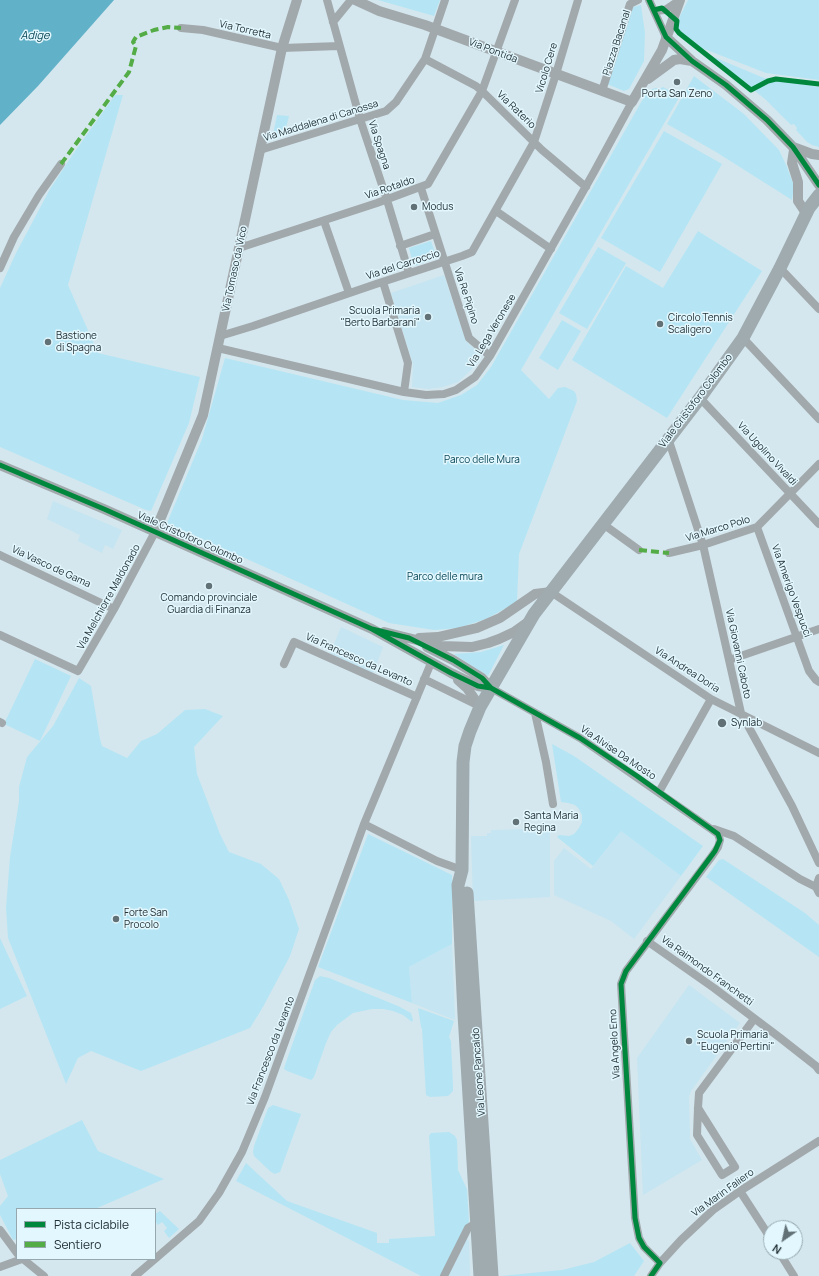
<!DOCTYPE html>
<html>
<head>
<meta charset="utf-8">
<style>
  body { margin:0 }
  #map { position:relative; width:819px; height:1276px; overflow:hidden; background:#d4e7ee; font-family:Manrope,sans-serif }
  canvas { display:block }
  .legend { position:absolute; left:16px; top:1208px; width:140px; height:52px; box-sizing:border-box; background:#e2f7fe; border:1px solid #96a8ae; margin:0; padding:5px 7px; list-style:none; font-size:12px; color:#243236 }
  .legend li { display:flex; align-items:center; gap:8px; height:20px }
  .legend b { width:20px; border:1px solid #96a8ae }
  .north { position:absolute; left:763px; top:1220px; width:40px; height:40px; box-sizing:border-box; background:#e2f7fe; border:1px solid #96a8ae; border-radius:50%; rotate:214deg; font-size:11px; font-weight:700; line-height:16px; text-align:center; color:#243236 }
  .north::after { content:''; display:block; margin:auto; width:14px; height:18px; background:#627176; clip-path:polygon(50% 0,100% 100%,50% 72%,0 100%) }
</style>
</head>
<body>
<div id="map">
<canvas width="819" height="1276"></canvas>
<ul class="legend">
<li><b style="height:5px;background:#00873e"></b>Pista ciclabile</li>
<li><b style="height:5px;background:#53ac45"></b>Sentiero</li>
</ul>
<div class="north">N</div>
</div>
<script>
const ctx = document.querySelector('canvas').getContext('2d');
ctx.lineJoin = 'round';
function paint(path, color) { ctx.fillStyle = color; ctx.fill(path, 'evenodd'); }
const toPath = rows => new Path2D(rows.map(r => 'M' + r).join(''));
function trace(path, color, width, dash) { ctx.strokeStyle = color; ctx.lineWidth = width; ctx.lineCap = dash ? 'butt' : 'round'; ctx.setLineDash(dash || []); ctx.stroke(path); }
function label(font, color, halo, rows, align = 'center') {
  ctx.font = font + ' Manrope,sans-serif'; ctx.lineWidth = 3; ctx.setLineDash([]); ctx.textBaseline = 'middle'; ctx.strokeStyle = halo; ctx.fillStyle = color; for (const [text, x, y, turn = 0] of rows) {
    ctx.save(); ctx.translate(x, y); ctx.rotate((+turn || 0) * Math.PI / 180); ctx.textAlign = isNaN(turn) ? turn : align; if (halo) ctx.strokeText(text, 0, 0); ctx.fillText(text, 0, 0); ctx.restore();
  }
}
paint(toPath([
  [444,275,466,341,481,355,471,370,458,382,443,387,428,389,412,387,413,364,391,293],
  [53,501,122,530,113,549,105,545,102,553,78,541,80,535,47,519],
  [341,627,383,647,373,674,330,654],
  [545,825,550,825,550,897,473,901,471,836,487,836,487,833,491,833,491,830,530,829,530,833,535,832,539,830],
  [621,831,681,876,634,939,611,921,554,895,554,861,564,848,591,869],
  [452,944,455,1020,412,1003,409,967],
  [689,985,740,1023,691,1091,689,1097,690,1139,702,1160,643,1195,637,1058],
  [465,1238,469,1241,470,1276,446,1276]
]), '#c4e5f1');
paint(toPath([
  [378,0,440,0,434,16],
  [688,0,819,0,819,80,766,73,699,47,681,33,678,28,677,22],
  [641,5,645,33,644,61,629,89,624,91,607,84,633,7],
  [709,55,764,78,819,87,819,147,812,145,807,142,796,130,797,128,794,124,791,125,765,99],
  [694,76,744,114,779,150,787,167,794,186,792,200,716,152,667,124],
  [663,87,680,96,521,370,549,399,558,388,565,387,574,391,576,394,577,401,519,554,517,602,486,619,458,628,434,630,389,623,167,523,202,439,225,358,403,400,438,403,461,395,477,385,491,367,644,97,652,89,656,88,661,88],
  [115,95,123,95,68,285,98,353,200,377,189,423,151,511,146,510,0,447,0,288,16,253,50,189,73,154],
  [277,115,289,116,284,136,272,139],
  [664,131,722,164,660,272,601,238],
  [698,231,762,271,667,418,572,360,626,266,663,288],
  [431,241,437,258,414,266,409,248],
  [598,247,626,263,587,329,559,313],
  [562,320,581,331,558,370,539,358],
  [504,645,488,676,454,654,481,652],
  [35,659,71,676,40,741,4,724],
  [79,678,91,686,100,739,102,746,127,758,141,741,157,734,185,710,205,709,223,716,194,747,197,774,220,834,229,852,261,864,279,879,289,900,299,929,290,956,263,1007,250,1028,141,1071,91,1051,78,1058,66,1084,8,938,6,908,10,857,19,801,19,787,27,757,53,726],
  [552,744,574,756,703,846,681,876,621,831,593,866,557,837,559,835,569,836,574,834,579,828,582,822,582,815,579,809,575,805,568,803,561,802],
  [368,834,452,875,452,944,409,967,412,1003,318,967],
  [723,859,805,913,819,925,819,957,706,877,719,860],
  [0,938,27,996,0,1009],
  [320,976,329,978,398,1006,411,1013,413,1020,412,1022,403,1015,393,1011,383,1009,372,1009,353,1013,337,1025,331,1032,326,1043,314,1077,311,1080,287,1071,284,1069,285,1065,315,980],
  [418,1008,454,1021,449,1037,451,1041,453,1086,453,1091,448,1096,430,1097,426,1095,422,1029,421,1027],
  [273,1105,301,1114,280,1172,275,1174,271,1172,254,1156,253,1152,254,1146,268,1108],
  [82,1120,98,1151,164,1179,95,1209,17,1209,17,1239,13,1240,0,1215,0,1206,8,1196,0,1174,0,1160],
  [449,1132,455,1136,457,1140,458,1170,467,1189,469,1222,466,1231,443,1276,421,1276,236,1181,246,1163,287,1201,377,1233,377,1243,389,1243,389,1239,435,1236,429,1136,431,1133],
  [160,1211,179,1229,169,1238,164,1231,167,1228,162,1222,158,1225,155,1221,155,1214],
  [630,1243,644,1261,634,1276,500,1276,562,1270,594,1262]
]), '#b5e5f4');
paint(toPath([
  [0,0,114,0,38,86,0,125]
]), '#61b1c8');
trace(toPath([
  [327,0,360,119,387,200,409,273],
  [649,0,666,37],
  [654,11,665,10,680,0],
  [333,22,351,0],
  [181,28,203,30,282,48,339,46],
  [425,59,476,86,482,91,542,150,586,187],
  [602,91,630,4,638,0],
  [260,150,386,111,396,102,425,59,445,0],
  [421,188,469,338,490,356],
  [496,211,551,249],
  [324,221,349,293],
  [400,246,435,234],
  [239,248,377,203,428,184,482,91,515,0],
  [0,268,14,237,39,195,61,164],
  [780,268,819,309],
  [383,282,408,363,404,392],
  [220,336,253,326,376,284,462,256,472,252,534,142,556,74,578,0],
  [743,338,819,419],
  [218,348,404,392,426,395,444,394,456,390,475,377,490,356,594,172,632,102],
  [700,398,819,524],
  [668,438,703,545,741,713,792,806,819,863],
  [603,524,639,550],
  [757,527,809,671,816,680,819,682],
  [669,553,703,545,757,527,819,464],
  [0,555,114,609],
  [551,592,711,699,819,753],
  [0,635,78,671,114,609,155,532],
  [729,660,819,629],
  [284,664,294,642,417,697],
  [424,679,479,706],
  [491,688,580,738,711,829,718,834,720,840,718,847,712,856,626,971,621,984,635,1218,639,1238,644,1247,660,1263],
  [535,713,546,762,553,804],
  [0,722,2,723],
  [659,792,711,699],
  [364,824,437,861,462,870],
  [714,829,734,836,800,879,816,887],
  [819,878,816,887,819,893],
  [647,941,714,988,779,1037,816,1066,819,1070],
  [698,1108,735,1167,722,1175,697,1135,698,1108,699,1093,754,1019],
  [740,1191,771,1239],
  [0,1230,17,1253],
  [779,1252,794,1276],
  [23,1259,44,1276],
  [155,1259,199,1221,219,1193,242,1152,265,1097,364,824,431,663],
  [0,1267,22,1259],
  [135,1276,155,1259],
  [444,1276,468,1228,478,1222],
  [651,1276,660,1263,681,1240,713,1210,740,1191,819,1141]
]), '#a2a9ac', 8);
trace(toPath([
  [355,0,379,11,425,25,632,102,662,50,680,0],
  [666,37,692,61,726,85,767,120,793,147,819,185],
  [648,79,674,60,680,59,692,61],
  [793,147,812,154,819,155],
  [794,150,792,163,798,182,798,201,806,213],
  [0,465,104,509,372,629,451,673,478,686,491,688],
  [155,532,203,415,282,48,297,0],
  [384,632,441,646,472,647,488,643,499,639,514,632,528,622],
  [419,638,438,637,477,628,500,618,535,594,551,592],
  [427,647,453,660,482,678,491,688],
  [458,680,467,688,480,707]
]), '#a2a9ac', 10);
trace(toPath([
  [467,893,492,1276],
  [480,1276,464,1014,458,885,462,870,463,762,465,746,470,731,480,707,534,614,700,398,743,338,780,268,809,208,819,195]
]), '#9fabaf', 13);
trace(toPath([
  [61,164,129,72,136,46,133,42,136,37,154,30,168,27,181,28],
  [639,550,669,553]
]), '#53ac45', 4, [8, 4]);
trace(toPath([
  [649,0,666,37,692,61,726,85,767,120,793,147,819,185],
  [654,10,662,8,677,21,676,29,679,33,751,90,768,81,776,79,819,84],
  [0,465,104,509,372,629,451,673,478,686,491,688],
  [372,629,409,638,453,660,482,678,491,688,580,738,637,776,718,834,720,840,715,851,626,971,621,984,635,1218,639,1238,644,1247,660,1263,651,1276]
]), '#00873e', 5);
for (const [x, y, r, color] of [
  [677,82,4,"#627176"],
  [414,207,4,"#627176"],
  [428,317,4,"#627176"],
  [660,324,4,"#627176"],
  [48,342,4,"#627176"],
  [209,586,4,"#627176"],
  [722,723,5,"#627176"],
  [516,822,4,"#627176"],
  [116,919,4,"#627176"],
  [689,1041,4,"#627176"]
]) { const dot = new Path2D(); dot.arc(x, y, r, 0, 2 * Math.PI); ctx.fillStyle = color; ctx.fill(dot); trace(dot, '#e2f7fe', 1.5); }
label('10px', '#243236', '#e2f7fe', [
  ["Via Torretta",245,30,13],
  ["Piazza Bacanal",617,43,-72],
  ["Via Pontida",493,51,21],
  ["Vicolo Cere",547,68,-73],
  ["Via Raterio",516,110,44],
  ["Via Maddalena di Canossa",321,121,-17],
  ["Via Spagna",379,145,72],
  ["Via Rotaldo",390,188,-19],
  ["Via del Carroccio",403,265,-18],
  ["Via Tomaso da Vico",235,269,-78],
  ["Via Re Pipino",466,296,72],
  ["Via Lega Veronese",492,331,-59],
  ["Viale Cristoforo Colombo",696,401,-53],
  ["Via Ugolino Vivaldi",767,454,47],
  ["Via Marco Polo",718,529,-17],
  ["Viale Cristoforo Colombo",190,538,24],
  ["Via Vasco de Gama",51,567,25],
  ["Via Amerigo Vespucci",791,591,70],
  ["Via Melchiorre Maldonado",109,597,-61],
  ["Via Giovanni Caboto",738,654,78],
  ["Via Francesco da Levanto",359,660,24],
  ["Via Andrea Doria",687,670,33],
  ["Via Alvise Da Mosto",618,753,34],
  ["Via Raimondo Franchetti",707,971,36],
  ["Via Angelo Emo",615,1044,-93],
  ["Via Francesco da Levanto",271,1051,-69],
  ["Via Leone Pancaldo",479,1072,-94],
  ["Via Marin Faliero",723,1193,-36]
]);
label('10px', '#243236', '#e2f7fe', [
  ["Porta San Zeno",677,94,"center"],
  ["Modus",422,207],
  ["Scuola Primaria",420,311,"right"],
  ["\"Berto Barbarani\"",420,323,"right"],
  ["Circolo Tennis",668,318],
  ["Scaligero",668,330],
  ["Bastione",56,336],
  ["di Spagna",56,348],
  ["Comando provinciale",209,598,"center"],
  ["Guardia di Finanza",209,610,"center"],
  ["Synlab",731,723],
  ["Santa Maria",524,816],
  ["Regina",524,828],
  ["Forte San",124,913],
  ["Procolo",124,925],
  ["Scuola Primaria",697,1035],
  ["\"Eugenio Pertini\"",697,1047]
], 'left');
label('10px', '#084656', '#e2f7fe', [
  ["Parco delle Mura",482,460],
  ["Parco delle mura",445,577]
]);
label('italic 11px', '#094756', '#e2f7fe', [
  ["Adige",35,36]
]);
</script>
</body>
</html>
